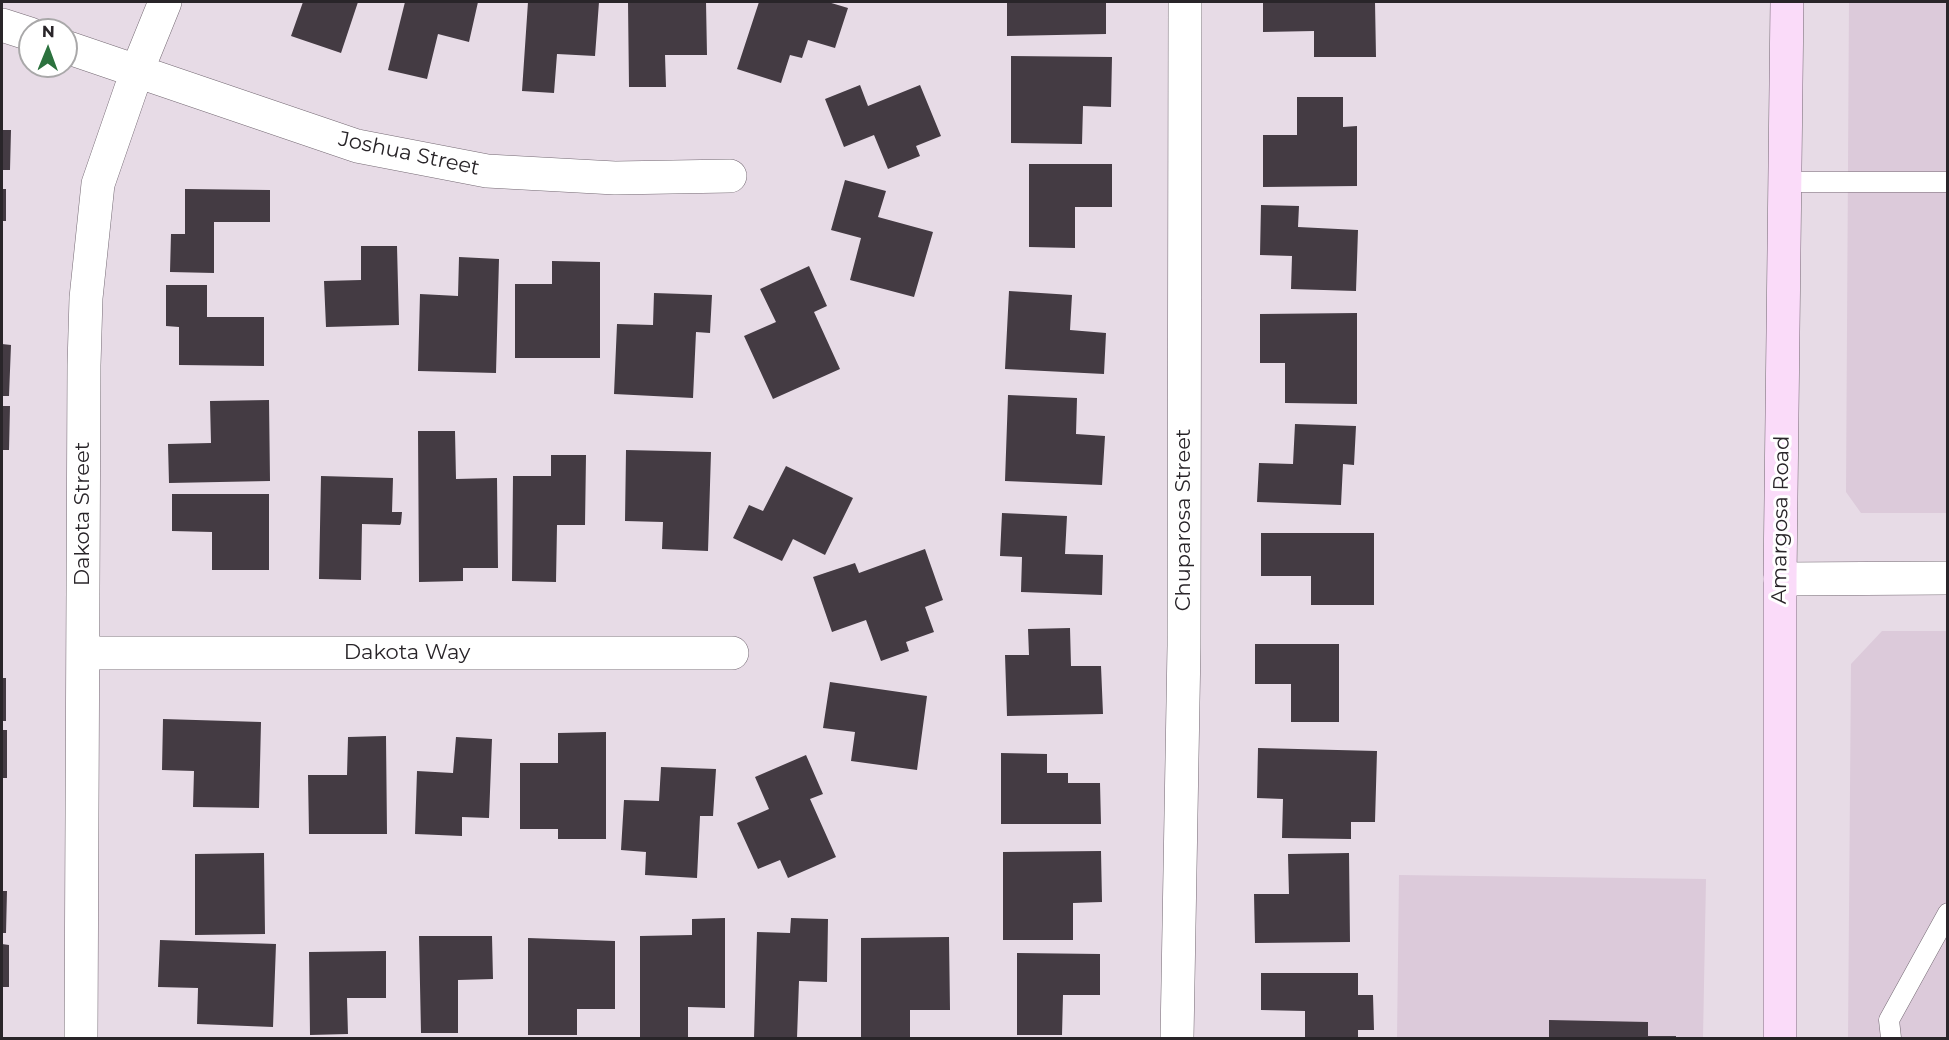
<!DOCTYPE html>
<html>
<head>
<meta charset="utf-8">
<style>
  body { margin:0 }
  #map { position:relative; width:1949px; height:1040px; overflow:hidden; background:#e7dbe6; font-family:Montserrat,sans-serif }
  canvas { display:block }
  .frame { position:absolute; inset:0; border:3px solid #292529; pointer-events:none }
  .north { position:absolute; left:18px; top:18px; width:60px; height:60px; box-sizing:border-box; background:#fff; border:2px solid #a9a8a9; border-radius:50%; rotate:1deg; font-size:16px; font-weight:700; line-height:24px; text-align:center; color:#292529 }
  .north::after { content:''; display:block; margin:auto; width:21px; height:27px; background:#2c723e; clip-path:polygon(50% 0,100% 100%,50% 72%,0 100%) }
</style>
</head>
<body>
<div id="map">
<canvas width="1949" height="1040"></canvas>
<div class="frame"></div>
<div class="north">N</div>
</div>
<script>
const ctx = document.querySelector('canvas').getContext('2d');
ctx.lineJoin = 'round';
function paint(path, color) { ctx.fillStyle = color; ctx.fill(path, 'evenodd'); }
const toPath = rows => new Path2D(rows.map(r => 'M' + r).join(''));
function trace(path, color, width, dash) { ctx.strokeStyle = color; ctx.lineWidth = width; ctx.lineCap = dash ? 'butt' : 'round'; ctx.setLineDash(dash || []); ctx.stroke(path); }
function label(font, color, halo, rows, align = 'center') {
  ctx.font = font + ' Montserrat,sans-serif'; ctx.lineWidth = 6; ctx.setLineDash([]); ctx.textBaseline = 'middle'; ctx.strokeStyle = halo; ctx.fillStyle = color; for (const [text, x, y, turn = 0] of rows) {
    ctx.save(); ctx.translate(x, y); ctx.rotate((+turn || 0) * Math.PI / 180); ctx.textAlign = isNaN(turn) ? turn : align; if (halo) ctx.strokeText(text, 0, 0); ctx.fillText(text, 0, 0); ctx.restore();
  }
}
paint(toPath([
  [1849,2,1947,2,1947,513,1861,513,1846,492],
  [1882,631,1947,631,1947,1038,1848,1038,1851,664],
  [1399,875,1706,879,1703,1038,1397,1038]
]), '#dccada');
paint(toPath([
  [303,2,358,2,341,53,291,36],
  [405,2,478,2,469,42,438,34,427,79,388,70],
  [528,2,599,2,595,56,557,54,554,93,522,91],
  [628,2,706,2,707,55,665,55,666,87,629,87],
  [759,2,828,2,848,8,835,48,808,40,802,58,790,55,781,83,737,69],
  [1007,2,1106,2,1106,34,1007,36],
  [1263,2,1375,2,1376,57,1314,57,1314,31,1263,32],
  [1011,56,1112,57,1111,107,1083,106,1082,144,1011,143],
  [860,85,868,106,920,85,941,136,916,146,920,156,888,169,874,135,844,147,825,99],
  [1297,97,1343,97,1343,127,1357,126,1357,186,1263,187,1263,135,1297,135],
  [2,130,11,130,10,170,2,170],
  [1029,164,1112,164,1112,207,1075,207,1075,248,1029,247],
  [845,180,886,191,878,217,933,232,914,297,850,280,861,238,831,230],
  [2,189,6,189,6,221,2,221],
  [185,189,270,190,270,222,214,222,214,273,170,272,171,234,185,234],
  [1261,205,1299,206,1298,227,1358,230,1356,291,1291,289,1292,256,1260,255],
  [361,246,397,246,399,325,326,327,324,281,361,280],
  [459,257,499,259,496,373,418,371,420,294,458,296],
  [552,261,600,262,600,358,515,358,515,284,552,284],
  [809,266,827,306,814,312,840,369,773,399,744,336,776,322,760,289],
  [166,285,207,285,207,317,264,317,264,366,179,365,179,327,166,326],
  [1009,291,1072,295,1070,330,1106,333,1104,374,1005,369],
  [654,293,712,295,710,333,696,332,693,398,614,394,617,324,653,325],
  [1357,313,1357,404,1285,403,1285,363,1260,363,1260,314],
  [2,344,11,345,9,396,2,396],
  [1008,395,1077,398,1076,434,1105,436,1102,485,1005,481],
  [269,400,270,481,169,483,168,444,211,443,210,401],
  [2,406,10,406,9,450,2,450],
  [1295,424,1356,426,1354,465,1343,464,1341,505,1257,502,1259,463,1293,464],
  [418,431,455,431,456,479,497,478,498,568,463,568,463,581,419,582],
  [626,450,711,452,708,551,662,549,663,522,625,521],
  [551,455,586,455,585,525,557,525,556,582,512,581,513,476,551,476],
  [786,466,853,498,825,555,793,539,782,561,733,538,749,505,763,511],
  [321,476,393,478,392,512,402,512,401,523,400,525,362,524,361,580,319,579],
  [172,494,269,494,269,570,212,570,212,532,172,531],
  [1002,513,1067,516,1065,554,1103,555,1102,595,1021,592,1022,557,1000,556],
  [1261,533,1374,533,1374,605,1311,605,1311,576,1261,576],
  [925,549,943,600,925,607,934,632,906,642,909,651,881,661,866,620,832,632,813,577,855,563,859,573],
  [1070,628,1071,666,1101,666,1103,714,1007,716,1005,655,1029,655,1028,629],
  [1255,644,1339,644,1339,722,1291,722,1291,684,1255,684],
  [2,678,6,678,6,721,2,721],
  [830,682,927,696,917,770,851,761,855,732,823,728],
  [163,719,261,722,259,808,193,807,194,771,162,770],
  [2,730,7,730,7,778,2,778],
  [606,732,606,839,558,839,558,829,520,829,520,763,558,763,558,733],
  [386,736,387,834,309,834,308,775,347,775,348,737],
  [456,737,492,739,489,818,462,817,462,836,415,834,417,771,453,773],
  [1258,748,1377,751,1375,822,1351,822,1351,839,1282,838,1283,799,1257,798],
  [1001,753,1047,754,1047,773,1068,773,1068,783,1100,783,1101,824,1001,824],
  [806,755,823,794,810,799,836,857,788,878,780,860,758,869,737,823,769,809,755,777],
  [661,767,716,769,713,816,700,816,697,878,645,875,646,852,621,850,624,800,659,801],
  [1101,851,1102,902,1073,903,1073,940,1003,940,1003,852],
  [264,853,265,934,195,935,195,854],
  [1349,853,1350,942,1255,943,1254,894,1289,894,1288,854],
  [2,891,7,891,6,933,2,933],
  [725,918,725,1008,688,1007,688,1037,640,1038,640,936,692,935,692,919],
  [791,918,828,919,827,982,799,981,797,1038,754,1038,757,932,790,933],
  [419,936,492,936,493,979,458,980,458,1033,421,1033],
  [949,937,950,1010,910,1010,910,1038,861,1038,861,938],
  [528,938,615,941,615,1009,577,1009,577,1035,528,1035],
  [160,940,276,944,273,1027,197,1024,198,988,158,987],
  [2,944,9,945,9,987,2,987],
  [386,951,386,998,347,998,348,1034,310,1035,309,952],
  [1017,953,1100,954,1100,995,1063,995,1062,1035,1017,1035],
  [1261,973,1358,973,1358,995,1373,995,1374,1030,1358,1030,1358,1038,1305,1038,1305,1011,1261,1010],
  [1549,1020,1648,1022,1648,1036,1676,1036,1676,1038,1549,1038]
]), '#443b43');
const service = toPath([
  [1784,182,1948,182],
  [1891,1038,1889,1020,1948,913]
]);
const minor = toPath([
  [2,25,30,34],
  [66,47,357,146,487,171,615,178,730,176],
  [1780,579,1948,578],
  [83,653,732,653],
  [81,1038,84,365,86,298,98,184,137,71,165,2],
  [1177,1038,1184,646,1185,2]
]);
const secondary = toPath([
  [1780,1038,1780,579,1787,2]
]);
trace(service, '#746973', 21);
trace(minor, '#746973', 34);
trace(secondary, '#746973', 34);
trace(service, '#fff', 20);
trace(minor, '#fff', 33);
trace(secondary, '#fadbf9', 33);
label('21px', '#292529', '#fff', [
  ["Joshua Street",409,154,12],
  ["Dakota Street",83,514,-90],
  ["Chuparosa Street",1184,520,-90],
  ["Amargosa Road",1781,520,-89],
  ["Dakota Way",407,653]
]);
</script>
</body>
</html>
